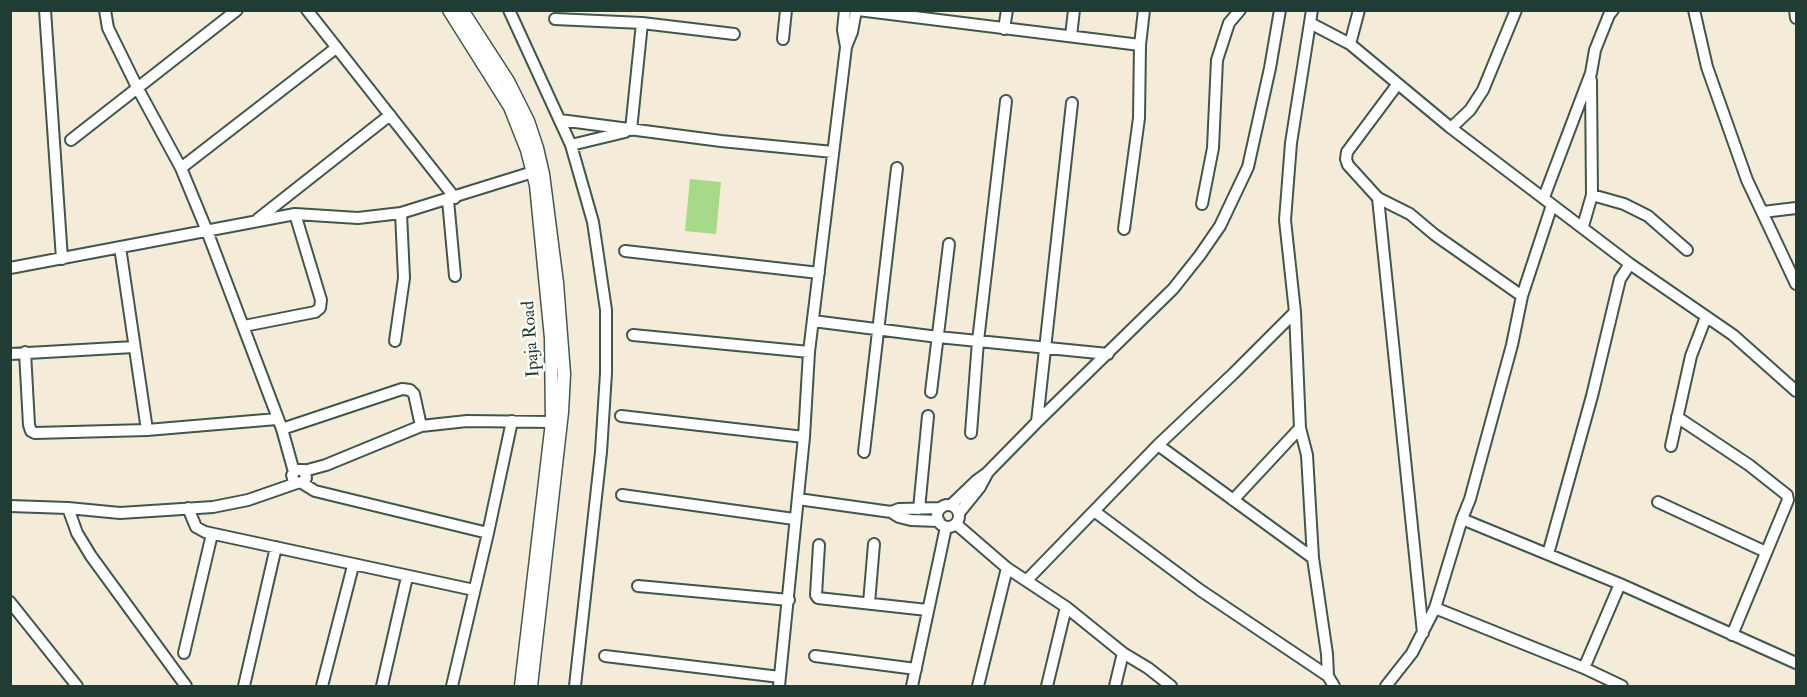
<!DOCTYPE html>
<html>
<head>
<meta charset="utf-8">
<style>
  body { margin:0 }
  #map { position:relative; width:1807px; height:697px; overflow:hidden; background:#f4ecd8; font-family:"IM FELL Double Pica",serif }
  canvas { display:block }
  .frame { position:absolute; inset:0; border:12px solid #1f3d34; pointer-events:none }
</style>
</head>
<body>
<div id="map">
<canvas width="1807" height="697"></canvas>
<div class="frame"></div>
</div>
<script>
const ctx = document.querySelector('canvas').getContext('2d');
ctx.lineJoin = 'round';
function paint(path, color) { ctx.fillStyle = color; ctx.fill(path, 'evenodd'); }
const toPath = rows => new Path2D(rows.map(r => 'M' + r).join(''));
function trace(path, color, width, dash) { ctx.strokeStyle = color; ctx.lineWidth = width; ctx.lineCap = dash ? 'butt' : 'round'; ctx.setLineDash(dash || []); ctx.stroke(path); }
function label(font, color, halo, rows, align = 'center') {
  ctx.font = font + ' "IM FELL Double Pica",serif'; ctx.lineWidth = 5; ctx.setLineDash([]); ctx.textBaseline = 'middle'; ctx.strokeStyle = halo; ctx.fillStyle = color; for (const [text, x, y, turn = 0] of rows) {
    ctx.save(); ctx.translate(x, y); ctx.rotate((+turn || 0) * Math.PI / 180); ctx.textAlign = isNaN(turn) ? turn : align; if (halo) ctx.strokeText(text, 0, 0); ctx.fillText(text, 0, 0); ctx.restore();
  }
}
paint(toPath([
  [690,179,721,182,716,234,685,231]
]), '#a6d988');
const minor = toPath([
  [45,10,62,259],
  [105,10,108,28,138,89,181,168,207,231,282,429,294,472],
  [307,10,455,198],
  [509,10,571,145,593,222,606,310,606,373,601,452,575,686],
  [845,10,843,30,846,47],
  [858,10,1140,45],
  [1312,10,1291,143,1285,220,1295,312,1300,428,1307,455,1313,558,1327,654,1328,676,1334,686],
  [1694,10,1707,67,1747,180,1796,284],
  [1795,10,1796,18],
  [555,19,642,23,734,34],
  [1310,23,1350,44,1451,128,1630,264,1733,335,1796,391],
  [1004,29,1007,10],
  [1071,36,1074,10],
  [783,39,786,10],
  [1350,44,1359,10],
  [1397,85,1347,152,1346,159,1348,165,1378,198,1410,214,1435,235,1522,296],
  [560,120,721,141,833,152],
  [1451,128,1470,110,1483,90,1516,10],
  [631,130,642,23],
  [71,140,237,10],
  [571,145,625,132],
  [181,168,336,48],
  [1592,195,1624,204,1648,216,1687,250],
  [1544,197,1591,73,1595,50,1609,15,1613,10],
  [1378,198,1423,633],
  [448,200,455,276],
  [1202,204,1213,148,1217,60,1229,23,1240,10],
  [1763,212,1796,208],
  [258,219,390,115],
  [1583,226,1592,195,1591,80],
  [1124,229,1139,118,1140,45,1144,10],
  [120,247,147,430],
  [625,251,819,273],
  [10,268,295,214,358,218,401,213,533,172],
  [813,321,938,337,1108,354],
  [244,326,315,312,320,308,321,300,295,214],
  [633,335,809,352],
  [395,341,404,278,401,213],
  [25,352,29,425,31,431,35,433,147,430,277,419],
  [10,354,134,347],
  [931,392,949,244],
  [621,416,804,437],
  [1677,417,1749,465,1787,495,1788,500,1732,635],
  [1037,422,1072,103],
  [282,429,402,389,410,390,414,394,421,426],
  [971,433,978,341,1006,101],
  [1158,445,1313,558],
  [1671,446,1691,356,1706,317],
  [864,452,897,168],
  [304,471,326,465,421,426,467,421,552,422],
  [302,483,306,478,305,473,303,470,296,470,292,475,294,482,302,483,315,491,488,533],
  [622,495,794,519],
  [798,499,891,512,899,517,911,520,939,521],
  [1233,500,1300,428],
  [1658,502,1766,552],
  [951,505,976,481,987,473,1037,422,1173,289,1200,255,1220,226,1248,167,1270,68,1280,10],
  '937 516a11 11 0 1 1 22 0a11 11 0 1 1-22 0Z',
  [10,506,68,508,120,513,213,507,248,500,297,483],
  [68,508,77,533,91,556,186,686],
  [188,508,196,527,205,532,474,590],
  [919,509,928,416],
  [1094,511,1200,590,1328,676],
  [891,512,899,509,941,508],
  [959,513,980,487,987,474],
  [1462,519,1620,584,1796,663],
  [956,524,1007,568,1066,607,1123,653,1148,668,1171,686],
  [819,545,816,595,818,598,927,610],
  [1548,554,1592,396,1620,279,1630,264],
  [1027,580,1158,445,1233,374,1295,312],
  [638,586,789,600],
  [10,602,77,686],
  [869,603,874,544],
  [1435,608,1584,668,1622,686],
  [184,653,212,534],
  [605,656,780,677],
  [815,656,916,669],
  [1584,668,1620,584],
  [244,686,276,547],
  [322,686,353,566],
  [382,686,407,577],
  [452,686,488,533,512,421],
  [779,686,804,437,809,352,846,47,852,32,856,10],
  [912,686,946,527],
  [978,686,1007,568],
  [1047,686,1066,607],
  [1115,686,1123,653],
  [1386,686,1412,653,1435,608,1462,519,1470,499,1512,345,1522,296,1552,205]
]);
const major = toPath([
  [449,10,510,107,527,150,536,185,551,338,552,422,521,686],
  [462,10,508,81,528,121,537,148,543,174,557,283,564,374,562,412,531,686]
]);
trace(minor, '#3f574d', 14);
trace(major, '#3f574d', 15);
trace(minor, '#fff', 10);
trace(major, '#fff', 12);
label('18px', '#1f3d34', '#fdfcf7', [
  ["Ipaja Road",532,339,-94]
]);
</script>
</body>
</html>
